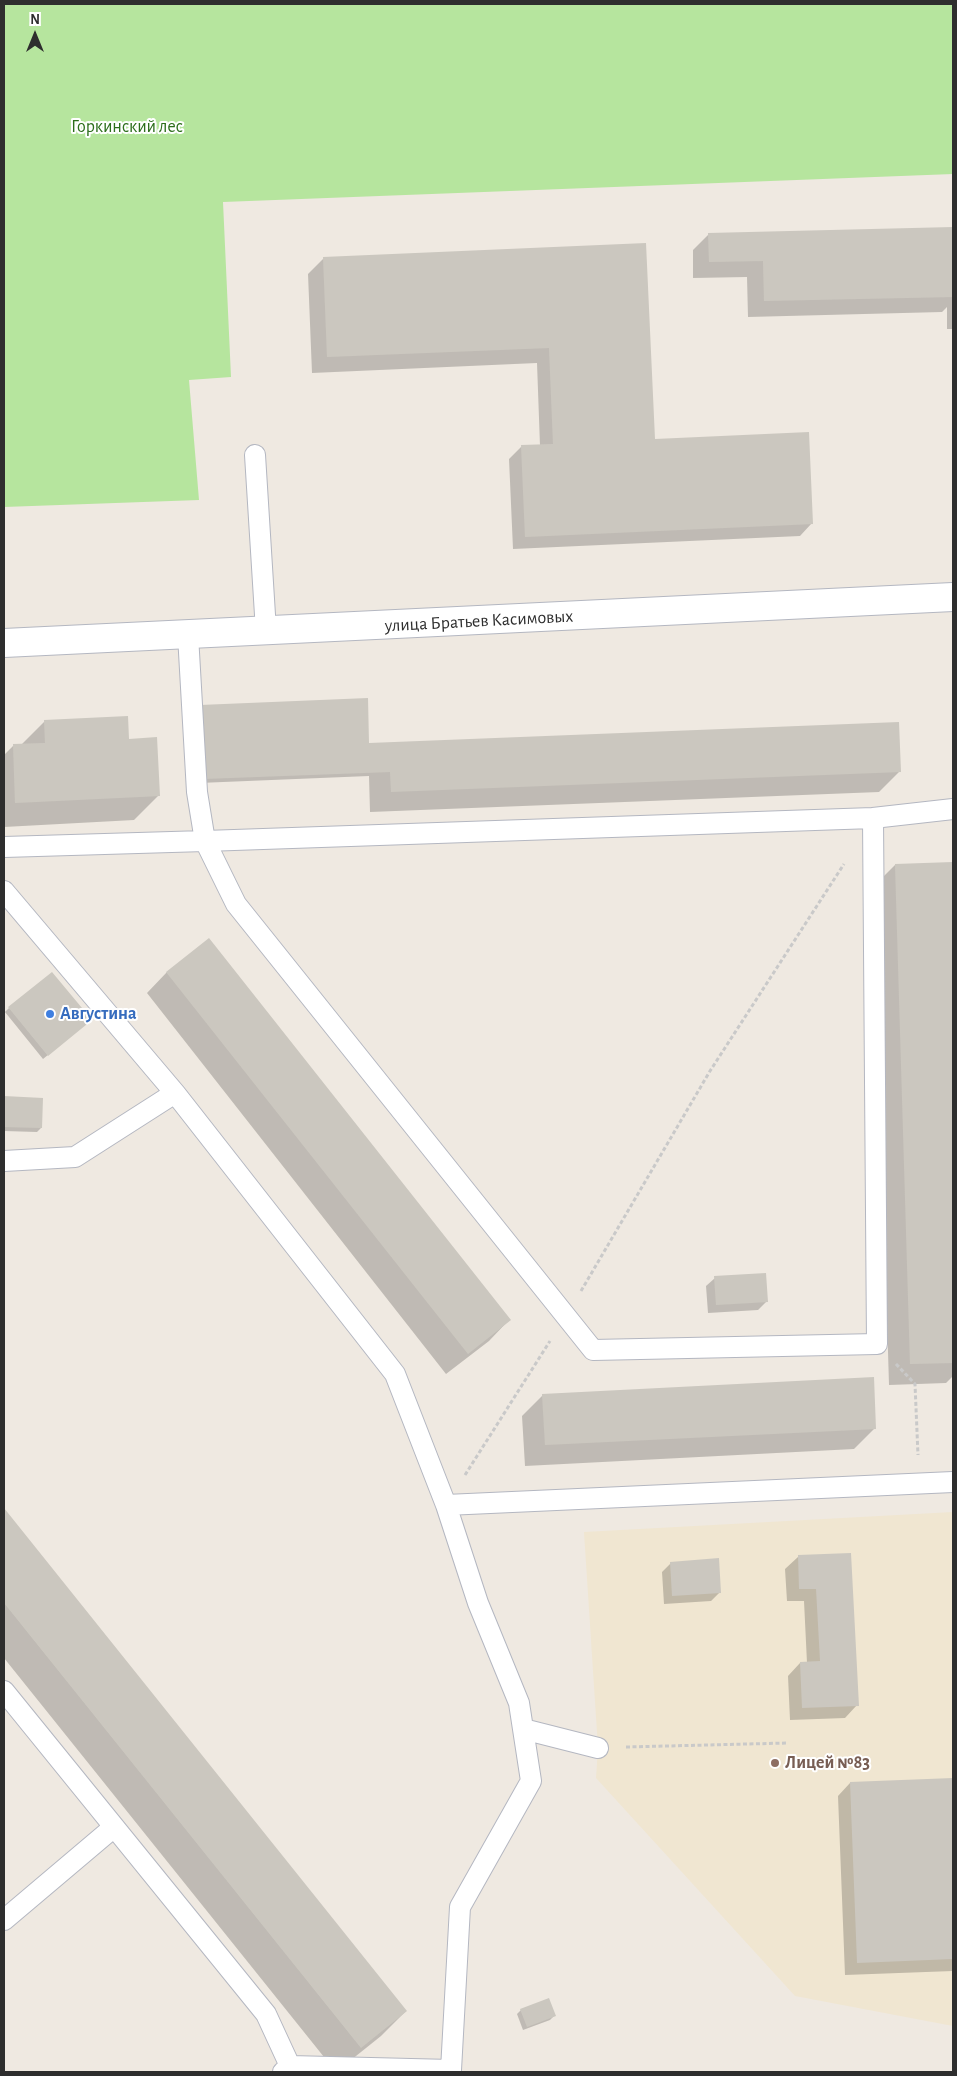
<!DOCTYPE html>
<html>
<head>
<meta charset="utf-8">
<style>
  body { margin:0 }
  #map { position:relative; width:957px; height:2076px; overflow:hidden; background:#efe9e1; font-family:"Alegreya Sans",sans-serif }
  canvas { display:block }
  .frame { position:absolute; inset:0; border:5px solid #2e2e2e; pointer-events:none }
  .north { position:absolute; left:10px; top:10px; width:50px; height:50px; -webkit-text-stroke:4px #fff; paint-order:stroke; rotate:0deg; font-size:14px; font-weight:700; line-height:20px; text-align:center; color:#2e2e2e }
  .north::after { content:''; display:block; margin:auto; width:18px; height:22px; background:#2e2e2e; clip-path:polygon(50% 0,100% 100%,50% 72%,0 100%) }
</style>
</head>
<body>
<div id="map">
<canvas width="957" height="2076"></canvas>
<div class="frame"></div>
<div class="north">N</div>
</div>
<script>
const ctx = document.querySelector('canvas').getContext('2d');
ctx.lineJoin = 'round';
function paint(path, color) { ctx.fillStyle = color; ctx.fill(path, 'evenodd'); }
const toPath = rows => new Path2D(rows.map(r => 'M' + r).join(''));
function trace(path, color, width, dash) { ctx.strokeStyle = color; ctx.lineWidth = width; ctx.lineCap = dash ? 'butt' : 'round'; ctx.setLineDash(dash || []); ctx.stroke(path); }
function label(font, color, halo, rows, align = 'center') {
  ctx.font = font + ' "Alegreya Sans",sans-serif'; ctx.lineWidth = 4; ctx.setLineDash([]); ctx.textBaseline = 'middle'; ctx.strokeStyle = halo; ctx.fillStyle = color; for (const [text, x, y, turn = 0] of rows) {
    ctx.save(); ctx.translate(x, y); ctx.rotate((+turn || 0) * Math.PI / 180); ctx.textAlign = isNaN(turn) ? turn : align; if (halo) ctx.strokeText(text, 0, 0); ctx.fillText(text, 0, 0); ctx.restore();
  }
}
paint(toPath([
  [953,1512,953,2026,795,1996,596,1778,598,1748,584,1532]
]), '#f0e6d1');
paint(toPath([
  [4,4,953,4,953,174,223,202,231,377,189,380,199,500,4,507]
]), '#b6e59e');
paint(toPath([
  [953,228,953,329,947,329,947,307,942,312,748,317,747,277,693,278,693,250,709,234],
  [645,244,654,441,812,523,800,536,513,549,509,459,521,447,540,446,537,363,312,373,308,274,324,258],
  [196,710,368,744,900,771,879,792,370,812,369,776,199,783],
  [45,721,127,740,158,796,134,820,4,827,4,755,13,746,21,745],
  [952,863,953,1376,946,1383,889,1385,874,886,895,865],
  [167,972,509,1320,489,1341,446,1374,147,993],
  [9,1008,86,1024,43,1059,5,1012],
  [4,1098,42,1099,41,1128,37,1132,4,1131],
  [715,1278,767,1301,758,1310,708,1313,706,1286],
  [543,1395,875,1428,854,1449,525,1466,522,1416],
  [4,1510,406,2011,381,2036,336,2072,4,1658],
  [850,1554,857,1705,845,1718,790,1720,788,1676,800,1663,807,1663,804,1601,787,1601,785,1569,798,1557],
  [671,1563,720,1592,711,1601,664,1604,662,1572],
  [953,1779,953,1971,845,1975,838,1796,850,1783],
  [521,2010,554,2016,550,2020,523,2030,517,2014]
]), '#0003');
paint(toPath([
  [953,227,953,297,764,301,763,261,709,262,708,233],
  [646,243,655,439,809,432,813,524,525,537,521,445,553,444,549,348,327,357,323,257],
  [368,698,369,743,899,722,901,772,391,792,390,772,203,779,200,705],
  [128,716,129,739,157,737,160,796,15,803,13,744,45,743,44,720],
  [953,862,953,1363,910,1364,895,864],
  [209,938,511,1320,468,1354,166,972],
  [52,972,92,1020,48,1056,8,1007],
  [4,1096,43,1098,42,1128,4,1127],
  [766,1273,768,1302,716,1305,714,1276],
  [874,1377,876,1429,545,1445,542,1394],
  [4,1508,407,2011,361,2048,4,1603],
  [851,1553,859,1706,802,1708,800,1662,820,1661,816,1589,799,1589,798,1555],
  [719,1558,721,1593,672,1596,670,1562],
  [953,1778,953,1959,857,1963,850,1782],
  [549,1998,556,2016,527,2027,520,2009]
]), '#cbc7bf');
const service = toPath([
  [255,455,266,631],
  [873,818,953,809],
  [4,847,205,841,873,818,877,1344,593,1350,236,904,205,841,197,792,188,635],
  [4,891,175,1093],
  [4,1161,75,1157,175,1093,395,1374,446,1505],
  [4,1691,266,2014,290,2066],
  [523,1729,598,1748],
  [4,1920,114,1827],
  [283,2072,290,2066,451,2070,460,1907,531,1781,519,1703,478,1603,446,1505,953,1482]
]);
const tertiary = toPath([
  [4,643,953,597]
]);
trace(service, '#b4b7c1', 22);
trace(tertiary, '#b4b7c1', 30);
trace(toPath([
  [581,1291,710,1071,844,864],
  [896,1364,915,1384,918,1455],
  [465,1475,550,1341],
  [626,1747,788,1743]
]), '#c9c9c9', 3, [4, 2.5]);
trace(service, '#fff', 20);
trace(tertiary, '#fff', 28);
for (const [x, y, r, color] of [
  [50,1014,5,"#3f7fe0"],
  [775,1763,5,"#8d6e63"]
]) { const dot = new Path2D(); dot.arc(x, y, r, 0, 2 * Math.PI); ctx.fillStyle = color; ctx.fill(dot); trace(dot, '#fff', 2); }
label('18px', '#2c6e1b', '#fff', [
  ["Горкинский лес",127,127]
]);
label('18px', '#2e2e2e', '#fff', [
  ["улица Братьев Касимовых",479,621,-3]
]);
label('bold 18px', '#366cbe', '#fff', [
  ["Августина",60,1014]
], 'left');
label('bold 18px', '#785e54', '#fff', [
  ["Лицей №83",785,1763]
], 'left');
</script>
</body>
</html>
